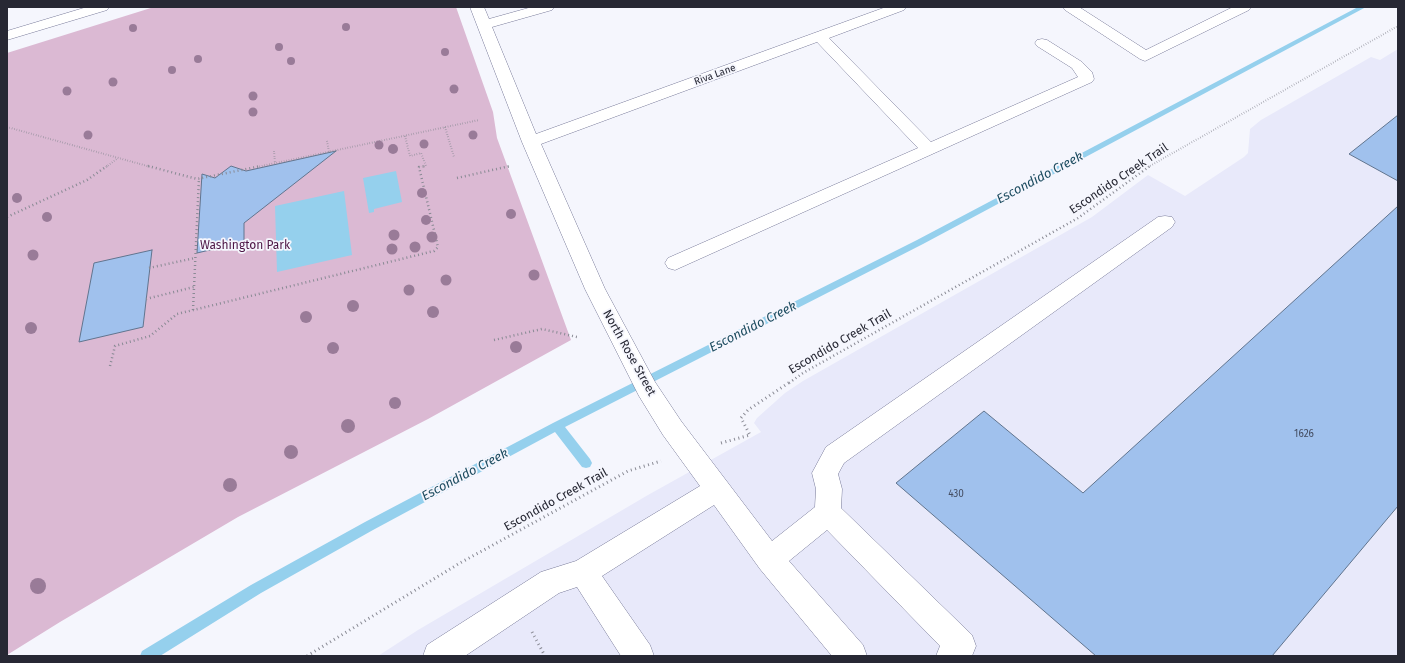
<!DOCTYPE html>
<html>
<head>
<meta charset="utf-8">
<style>
  body { margin:0 }
  #map { position:relative; width:1405px; height:663px; overflow:hidden; background:#f5f6fd; font-family:"Fira Sans",sans-serif }
  canvas { display:block }
  .frame { position:absolute; inset:0; border:8px solid #272834; pointer-events:none }
</style>
</head>
<body>
<div id="map">
<canvas width="1405" height="663"></canvas>
<div class="frame"></div>
</div>
<script>
const ctx = document.querySelector('canvas').getContext('2d');
ctx.lineJoin = 'round';
function paint(path, color) { ctx.fillStyle = color; ctx.fill(path, 'evenodd'); }
const toPath = rows => new Path2D(rows.map(r => 'M' + r).join(''));
function trace(path, color, width, dash) { ctx.strokeStyle = color; ctx.lineWidth = width; ctx.lineCap = dash ? 'butt' : 'round'; ctx.setLineDash(dash || []); ctx.stroke(path); }
function label(font, color, halo, rows, align = 'center') {
  ctx.font = font + ' "Fira Sans",sans-serif'; ctx.lineWidth = 3.5; ctx.setLineDash([]); ctx.textBaseline = 'middle'; ctx.strokeStyle = halo; ctx.fillStyle = color; for (const [text, x, y, turn = 0] of rows) {
    ctx.save(); ctx.translate(x, y); ctx.rotate((+turn || 0) * Math.PI / 180); ctx.textAlign = isNaN(turn) ? turn : align; if (halo) ctx.strokeText(text, 0, 0); ctx.fillText(text, 0, 0); ctx.restore();
  }
}
paint(toPath([
  [1398,49,1398,656,378,656,418,630,648,495,761,432,754,423,757,418,785,393,803,381,1092,217,1148,175,1185,196,1244,157,1248,153,1250,129,1261,120,1371,57,1380,60]
]), '#e8e9fa');
paint(toPath([
  [154,7,456,7,493,112,497,138,571,340,428,419,238,517,60,622,7,655,7,53]
]), '#dbb9d3');
paint(toPath([
  [396,171,402,202,374,209,374,212,369,213,363,178],
  [344,191,352,255,277,272,275,206]
]), '#95d0ed');
paint(toPath([
  [1358,7,1366,7,923,244,565,427,590,459,592,463,590,467,586,468,582,467,555,432,373,530,261,593,160,656,140,656,142,651,251,585,365,522,553,423,917,240,1358,7]
]), '#95d0ed');
const building = toPath([
  [1398,115,1398,181,1349,154,1398,115],
  [336,151,244,223,244,242,197,253,202,174,215,178,231,166,246,171,336,151],
  [1398,206,1398,506,1272,656,1096,656,896,483,984,411,1083,493,1398,206],
  [152,250,143,327,79,342,94,263,152,250]
]);
paint(building, '#a0c1ed');
trace(building, '#61758f', 1);
const minor = toPath([
  [470,7,484,7,489,19,532,7,554,7,552,10,492,27,536,134,886,7,906,7,904,10,829,38,931,142,1078,77,1072,68,1037,46,1035,43,1037,40,1042,39,1047,40,1082,62,1092,72,1094,79,1092,82,675,270,668,268,665,263,668,258,918,148,817,42,541,144,605,289,655,382,681,421,772,541,815,507,816,489,812,473,826,447,1158,217,1165,216,1172,217,1175,222,1172,227,844,463,838,474,842,489,841,508,972,635,976,646,972,656,936,656,940,646,827,530,789,561,863,645,867,656,832,656,760,569,714,505,602,576,650,645,654,656,621,656,577,587,559,593,465,656,423,656,427,645,541,572,576,561,700,486,663,435,639,396,585,289,522,142,470,7],
  [1063,7,1079,7,1146,50,1233,7,1251,7,1249,10,1145,61,1140,59,1065,10,1063,7]
]);
const major = toPath([
  [87,7,109,7,107,10,7,40,7,31,87,7]
]);
trace(minor, '#797b9a', 1);
trace(major, '#797b9a', 1);
trace(toPath([
  [7,127,151,167],
  [445,127,454,157],
  [405,136,410,156,421,153,426,166,422,167],
  [327,141,329,152],
  [274,151,275,163],
  [106,167,118,158],
  [257,167,479,120],
  [508,167,510,166],
  [1148,167,1398,26]
]), '#898a94', 2, [0.5, 2]);
trace(toPath([
  [148,166,197,179,261,166],
  [457,178,510,166],
  [7,217,87,180,107,166],
  [149,268,195,258],
  [146,299,194,287],
  [193,310,199,178],
  [494,340,542,329,577,337],
  [110,366,115,346,150,336,177,314,434,251,438,247,419,167,426,166],
  [789,383,803,373,1078,218,1150,166]
]), '#898a94', 2.5, [1, 3]);
trace(toPath([
  [721,443,750,435,741,418,748,410,790,382],
  [532,632,545,656],
  [307,656,460,563,628,471,661,461]
]), '#898a94', 3, [1, 3.5]);
paint(minor, '#fff');
paint(major, '#fff');
ctx.fillStyle = '#997b98';
for (const [x, y, r] of [
  [346,27,4],
  [133,28,4],
  [279,47,4],
  [445,52,4],
  [198,59,4],
  [291,61,4],
  [172,70,4],
  [113,82,4.5],
  [454,89,4.5],
  [67,91,4.5],
  [253,96,4.5],
  [253,112,4.5],
  [88,135,4.5],
  [473,135,4.5],
  [424,144,4.5],
  [379,145,4.5],
  [393,149,5],
  [422,193,5],
  [17,198,5],
  [511,214,5],
  [47,217,5],
  [426,220,5],
  [394,235,5.5],
  [432,237,5.5],
  [415,247,5.5],
  [392,249,5.5],
  [33,255,5.5],
  [534,275,5.5],
  [446,280,5.5],
  [409,290,5.5],
  [353,306,6],
  [433,312,6],
  [306,317,6],
  [31,328,6],
  [516,347,6],
  [333,348,6],
  [395,403,6],
  [348,426,7],
  [291,452,7],
  [230,485,7],
  [38,586,8]
]) { ctx.beginPath(); ctx.arc(x, y, r, 0, 2 * Math.PI); ctx.fill(); }
label('10px', '#272834', '#f5f6fd', [
  ["Riva Lane",715,75,-20]
]);
label('10px', '#454e62', null, [
  ["1626",1304,434],
  ["430",956,494]
]);
label('12px', '#272834', '#f5f6fd', [
  ["Escondido Creek Trail",1119,179,-34],
  ["Escondido Creek Trail",840,342,-30],
  ["North Rose Street",629,353,61],
  ["Escondido Creek Trail",556,500,-29]
]);
label('12px', '#4e1746', '#f5f6fd', [
  ["Washington Park",245,246]
]);
label('italic 13px', '#1d4c60', '#f5f6fd', [
  ["Escondido Creek",1040,178,-28],
  ["Escondido Creek",753,327,-27],
  ["Escondido Creek",465,475,-28]
]);
</script>
</body>
</html>
